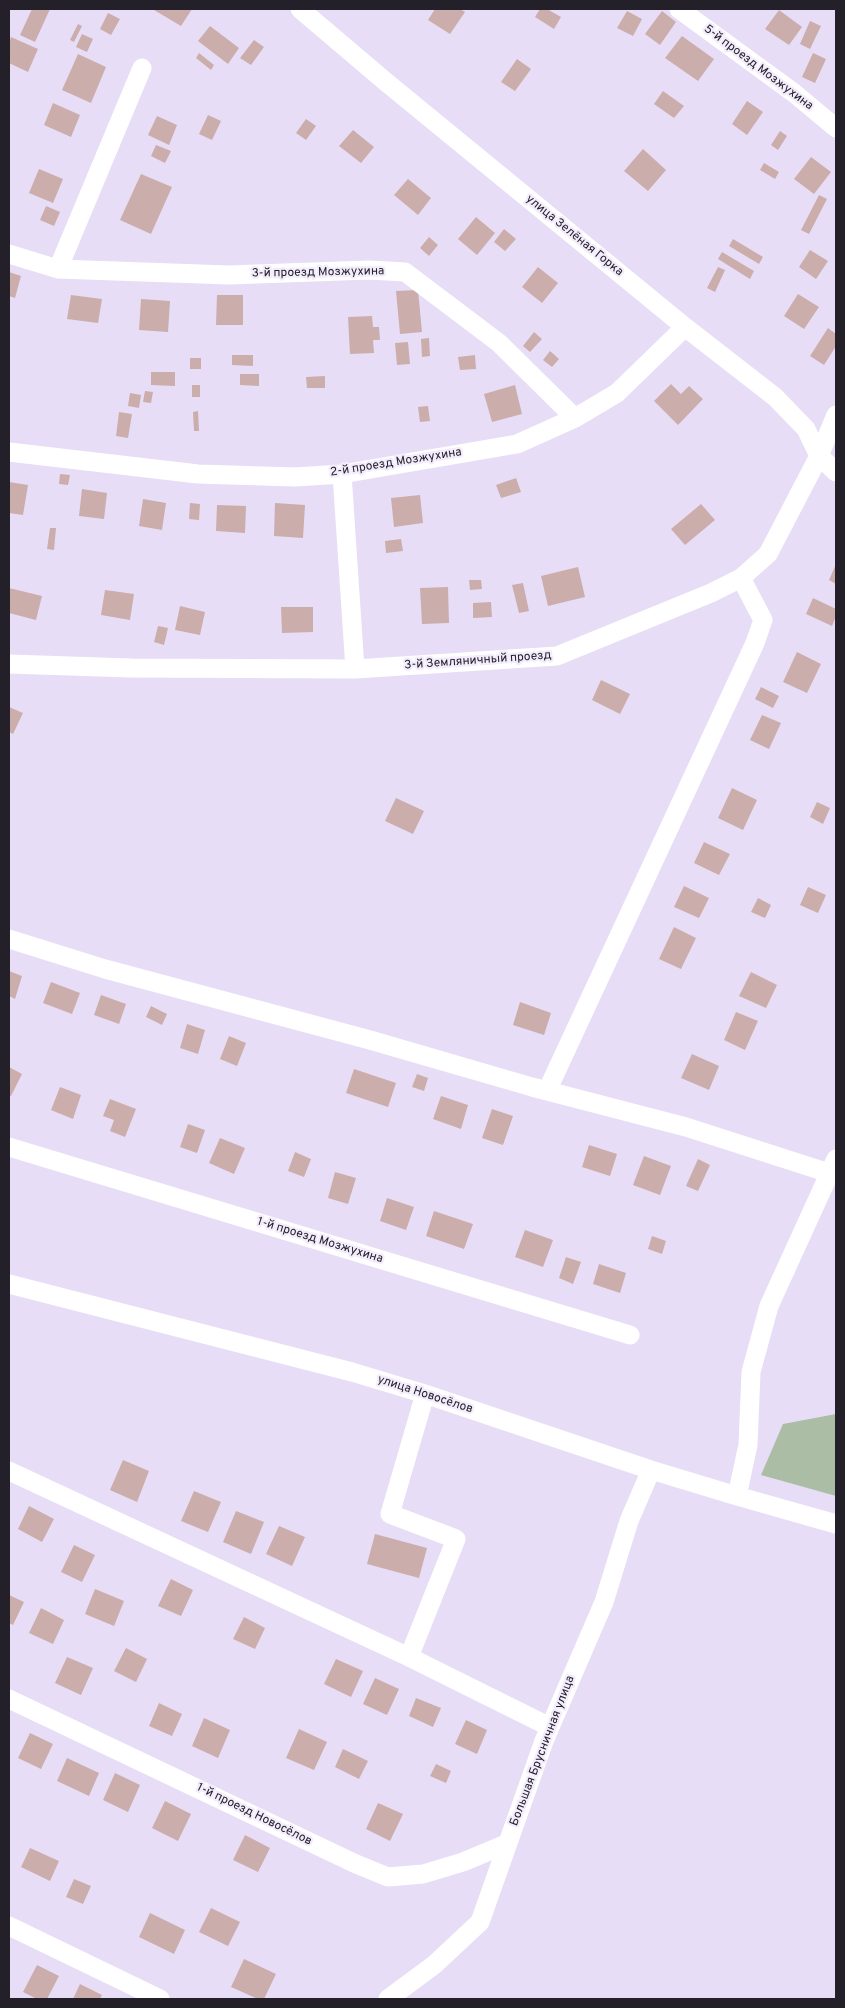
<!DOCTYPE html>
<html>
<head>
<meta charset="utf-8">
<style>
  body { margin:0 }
  #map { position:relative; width:845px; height:2008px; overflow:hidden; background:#e8ddf6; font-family:Overpass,sans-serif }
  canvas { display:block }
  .frame { position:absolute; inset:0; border:10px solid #242029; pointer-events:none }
</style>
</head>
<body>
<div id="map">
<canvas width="845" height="2008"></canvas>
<div class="frame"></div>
</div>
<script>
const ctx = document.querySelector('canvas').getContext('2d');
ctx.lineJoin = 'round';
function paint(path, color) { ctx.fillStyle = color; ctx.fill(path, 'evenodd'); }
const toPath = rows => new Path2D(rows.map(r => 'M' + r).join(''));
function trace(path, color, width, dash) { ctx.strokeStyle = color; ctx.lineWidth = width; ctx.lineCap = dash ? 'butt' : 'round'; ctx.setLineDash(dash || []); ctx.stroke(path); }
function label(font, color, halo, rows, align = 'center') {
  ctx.font = font + ' Overpass,sans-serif'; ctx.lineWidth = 4.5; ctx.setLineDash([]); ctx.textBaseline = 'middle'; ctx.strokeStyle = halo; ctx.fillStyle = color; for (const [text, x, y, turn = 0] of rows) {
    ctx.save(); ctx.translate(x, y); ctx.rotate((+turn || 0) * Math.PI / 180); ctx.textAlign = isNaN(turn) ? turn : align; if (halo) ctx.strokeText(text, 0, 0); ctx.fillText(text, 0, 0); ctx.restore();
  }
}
paint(toPath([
  [836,1414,836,1496,761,1475,783,1424]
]), '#acbda6');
paint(toPath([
  [32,9,50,9,35,42,20,35],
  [155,9,192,9,181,26,154,10],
  [435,9,460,9,465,12,450,34,428,20],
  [540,9,547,9,561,17,554,29,535,17],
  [779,10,802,27,789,45,765,29],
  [627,11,642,19,633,36,617,28],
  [662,11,676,22,660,45,645,34],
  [108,13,120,19,111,35,100,29],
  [810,21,821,26,810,49,800,44],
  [78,24,82,26,74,42,70,40],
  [210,26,239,48,228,64,198,41],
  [82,34,93,39,87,52,76,47],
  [682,36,714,59,698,81,665,58],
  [11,37,38,49,28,72,9,63,9,43],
  [254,40,264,47,251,65,240,58],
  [199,53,214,65,211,70,196,58],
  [813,53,826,59,815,83,802,77],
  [78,54,106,67,91,103,62,90],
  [517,59,531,69,515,91,501,82],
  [663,91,684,106,674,118,654,104],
  [747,101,763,112,747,135,732,124],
  [53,103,80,115,71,137,44,125],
  [208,115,221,121,212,140,199,134],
  [157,116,177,125,169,145,148,135],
  [306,119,316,126,306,140,296,133],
  [353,130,374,147,361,163,339,146],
  [780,131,787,136,778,150,771,145],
  [156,145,171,151,165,163,151,156],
  [643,149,666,170,648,191,624,171],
  [811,157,831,172,814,194,794,179],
  [764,163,779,172,775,179,760,170],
  [39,169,63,179,53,203,29,193],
  [141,174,172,187,151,234,120,220],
  [408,179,431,198,418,215,394,195],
  [819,195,827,199,809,234,801,230],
  [46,206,60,212,54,226,40,220],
  [476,217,495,233,477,255,458,239],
  [504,229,516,239,505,251,494,242],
  [429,237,438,245,429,256,420,248],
  [733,239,763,257,759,264,729,246],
  [810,250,828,261,816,279,799,267],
  [722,252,754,271,750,279,718,259],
  [538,267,558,283,542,303,522,287],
  [718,267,725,270,715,292,707,288],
  [9,272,21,276,15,298,9,296],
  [418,290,422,332,400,334,396,291],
  [798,294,819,307,804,329,784,316],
  [71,295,102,299,98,323,67,319],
  [217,295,243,295,243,325,216,325],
  [141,299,170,301,168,332,139,330],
  [372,316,373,327,379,327,380,340,373,340,374,353,350,354,348,317],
  [828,328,836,334,836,346,824,365,810,356],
  [534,332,542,339,530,352,523,346],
  [429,338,430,356,422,357,421,339],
  [408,342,410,364,397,365,395,343],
  [550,351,559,359,552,367,543,360],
  [232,355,253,355,253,366,232,365],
  [475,355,476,369,460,370,458,357],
  [190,358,201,358,201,369,190,369],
  [151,372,175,372,175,386,151,385],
  [240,374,259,374,259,386,240,385],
  [325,376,325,388,307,388,306,377],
  [671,384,681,394,689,386,703,399,678,425,654,401],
  [192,385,200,385,200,397,192,397],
  [515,385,522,414,492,422,484,394],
  [145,391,153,392,151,403,143,402],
  [130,393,141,395,139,408,128,406],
  [428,406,430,421,420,422,418,407],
  [198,411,199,431,194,431,193,412],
  [119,412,132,414,128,438,116,436],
  [60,474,70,475,68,485,59,484],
  [516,478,521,492,501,498,496,485],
  [9,482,28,485,23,515,9,513],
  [82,489,107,493,104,519,79,516],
  [420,495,423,523,394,527,391,498],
  [143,499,166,503,162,530,139,526],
  [190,503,200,504,199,520,189,519],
  [275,503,305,505,303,538,274,536],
  [701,504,715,520,685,545,671,529],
  [217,505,246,506,245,533,216,531],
  [50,528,56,528,54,550,47,549],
  [401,539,403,551,386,553,385,541],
  [836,564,836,584,829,580],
  [578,567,585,597,548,606,541,576],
  [469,580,481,580,482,589,470,590],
  [523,583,529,611,519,613,512,585],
  [448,587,449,623,422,624,420,588],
  [9,588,42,596,36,620,9,613],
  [105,590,134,594,130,620,101,615],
  [813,598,836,609,836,616,832,626,806,614],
  [491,602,492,617,473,618,473,603],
  [180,606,205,612,200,635,175,630],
  [281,607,313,607,313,632,282,633],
  [158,626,168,628,164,645,154,642],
  [797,652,821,664,807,693,783,682],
  [601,680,630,694,620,714,592,700],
  [761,687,779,696,773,708,755,699],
  [9,707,23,713,13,734,9,732],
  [762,715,781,723,769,749,750,740],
  [732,788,757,800,743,830,718,818],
  [396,798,424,811,413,834,385,821],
  [817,802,830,808,823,824,810,817],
  [704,842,730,854,719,875,694,863],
  [684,886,709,898,699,918,674,907],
  [808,887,826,895,818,913,800,905],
  [758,898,771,905,765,918,751,912],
  [674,927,696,938,681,969,659,959],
  [9,971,22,976,15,999,9,996],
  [751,972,777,985,766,1008,739,996],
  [51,982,80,993,72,1014,43,1003],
  [101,995,126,1004,119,1024,94,1015],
  [520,1002,551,1013,544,1035,513,1025],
  [151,1006,167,1014,162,1025,146,1017],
  [736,1012,758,1021,745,1050,724,1040],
  [187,1024,205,1030,198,1054,180,1048],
  [229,1036,246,1043,237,1066,220,1059],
  [692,1054,719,1066,709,1090,681,1078],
  [9,1067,22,1074,11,1096,9,1095],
  [354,1069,396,1083,388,1107,346,1093],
  [417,1074,428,1078,424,1091,412,1087],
  [60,1087,81,1095,73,1119,51,1110],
  [441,1096,468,1105,461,1129,433,1119],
  [110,1099,136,1109,125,1137,110,1131,114,1120,103,1116],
  [492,1109,513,1116,503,1145,482,1138],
  [188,1124,205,1130,197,1153,180,1147],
  [220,1138,245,1148,234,1174,209,1163],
  [589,1145,617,1154,610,1176,582,1167],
  [295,1152,311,1159,304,1177,288,1171],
  [644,1156,671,1166,660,1195,633,1185],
  [698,1159,710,1165,698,1191,686,1186],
  [335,1172,356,1178,348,1204,328,1198],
  [387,1198,414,1207,406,1230,380,1221],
  [434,1211,473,1224,464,1249,426,1236],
  [525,1230,553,1240,543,1267,515,1257],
  [652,1236,666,1241,662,1254,648,1249],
  [566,1257,581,1262,573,1284,559,1278],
  [599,1264,626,1273,620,1293,593,1284],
  [123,1460,149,1471,137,1502,110,1490],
  [194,1491,221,1502,208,1532,181,1521],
  [29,1506,54,1519,42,1542,18,1529],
  [236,1511,264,1522,251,1554,223,1542],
  [279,1526,305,1537,292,1566,266,1554],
  [375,1534,427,1548,419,1578,367,1564],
  [74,1545,95,1555,82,1582,61,1572],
  [171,1579,193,1590,181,1616,158,1606],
  [95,1589,124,1601,114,1626,85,1614],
  [9,1595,24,1602,13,1625,9,1623],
  [41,1608,64,1620,53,1644,29,1633],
  [244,1617,265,1628,255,1649,233,1639],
  [126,1648,147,1659,136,1682,114,1671],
  [67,1657,93,1668,81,1695,55,1683],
  [336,1659,363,1671,351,1697,324,1684],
  [375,1678,399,1689,387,1715,363,1704],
  [416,1698,441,1708,433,1727,409,1716],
  [159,1703,182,1714,172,1736,149,1726],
  [204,1718,230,1730,218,1758,192,1746],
  [466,1720,487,1730,477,1754,455,1744],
  [299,1729,327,1742,314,1770,286,1758],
  [30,1733,53,1744,41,1769,18,1758],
  [343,1749,368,1761,359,1779,335,1767],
  [67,1758,99,1773,89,1796,57,1781],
  [436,1764,451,1771,446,1783,430,1776],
  [115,1773,140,1785,128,1812,103,1800],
  [165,1801,191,1814,178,1841,152,1828],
  [378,1803,403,1814,390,1841,366,1829],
  [245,1835,270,1848,258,1872,233,1860],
  [30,1848,59,1861,50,1881,21,1867],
  [74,1879,91,1886,83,1904,66,1897],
  [211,1908,240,1922,228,1946,199,1932],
  [150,1913,185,1930,174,1954,139,1937],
  [244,1959,276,1974,264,1999,258,1999,231,1987],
  [37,1965,59,1976,47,1999,37,1999,23,1992],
  [80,1984,102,1995,100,1999,73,1999]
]), '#cbadab');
trace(toPath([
  [300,9,386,82,685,327,775,397,806,429,819,456,836,472],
  [679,9,794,93,836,128],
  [9,254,58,269,229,275,369,270,405,272,499,343,575,418],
  [58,269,142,68],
  [9,452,198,474,295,477,342,474,517,444,575,418,617,393,685,327],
  [342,474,355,669],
  [9,664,131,668,355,669,557,656,711,593,741,578,768,554,819,456,836,415],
  [9,939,105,969,370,1040,532,1087,686,1127,829,1173],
  [547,1091,755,643,763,620,741,578],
  [9,1147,630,1335],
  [9,1284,352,1372,425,1394,651,1470,737,1496,836,1524],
  [9,1471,409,1657,550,1727],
  [737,1496,748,1445,751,1372,769,1306,836,1159],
  [409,1657,456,1539,390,1514,425,1394],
  [9,1699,356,1864,388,1877,423,1874,463,1862,506,1844],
  [9,1926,160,1999],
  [388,1999,434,1965,480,1922,544,1741,604,1602,629,1521,651,1470]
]), '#fff', 19);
label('12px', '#242029', '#f3ecfc', [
  ["5-й проезд Мозжухина",758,68,37],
  ["улица Зелёная Горка",574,236,39],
  ["3-й проезд Мозжухина",318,273,-1],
  ["2-й проезд Мозжухина",396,463,-9],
  ["3-й Земляничный проезд",478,661,-4],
  ["1-й проезд Мозжухина",320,1241,17],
  ["улица Новосёлов",425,1395,18],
  ["Большая Брусничная улица",543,1751,-69],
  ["1-й проезд Новосёлов",254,1815,26]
]);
</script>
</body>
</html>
